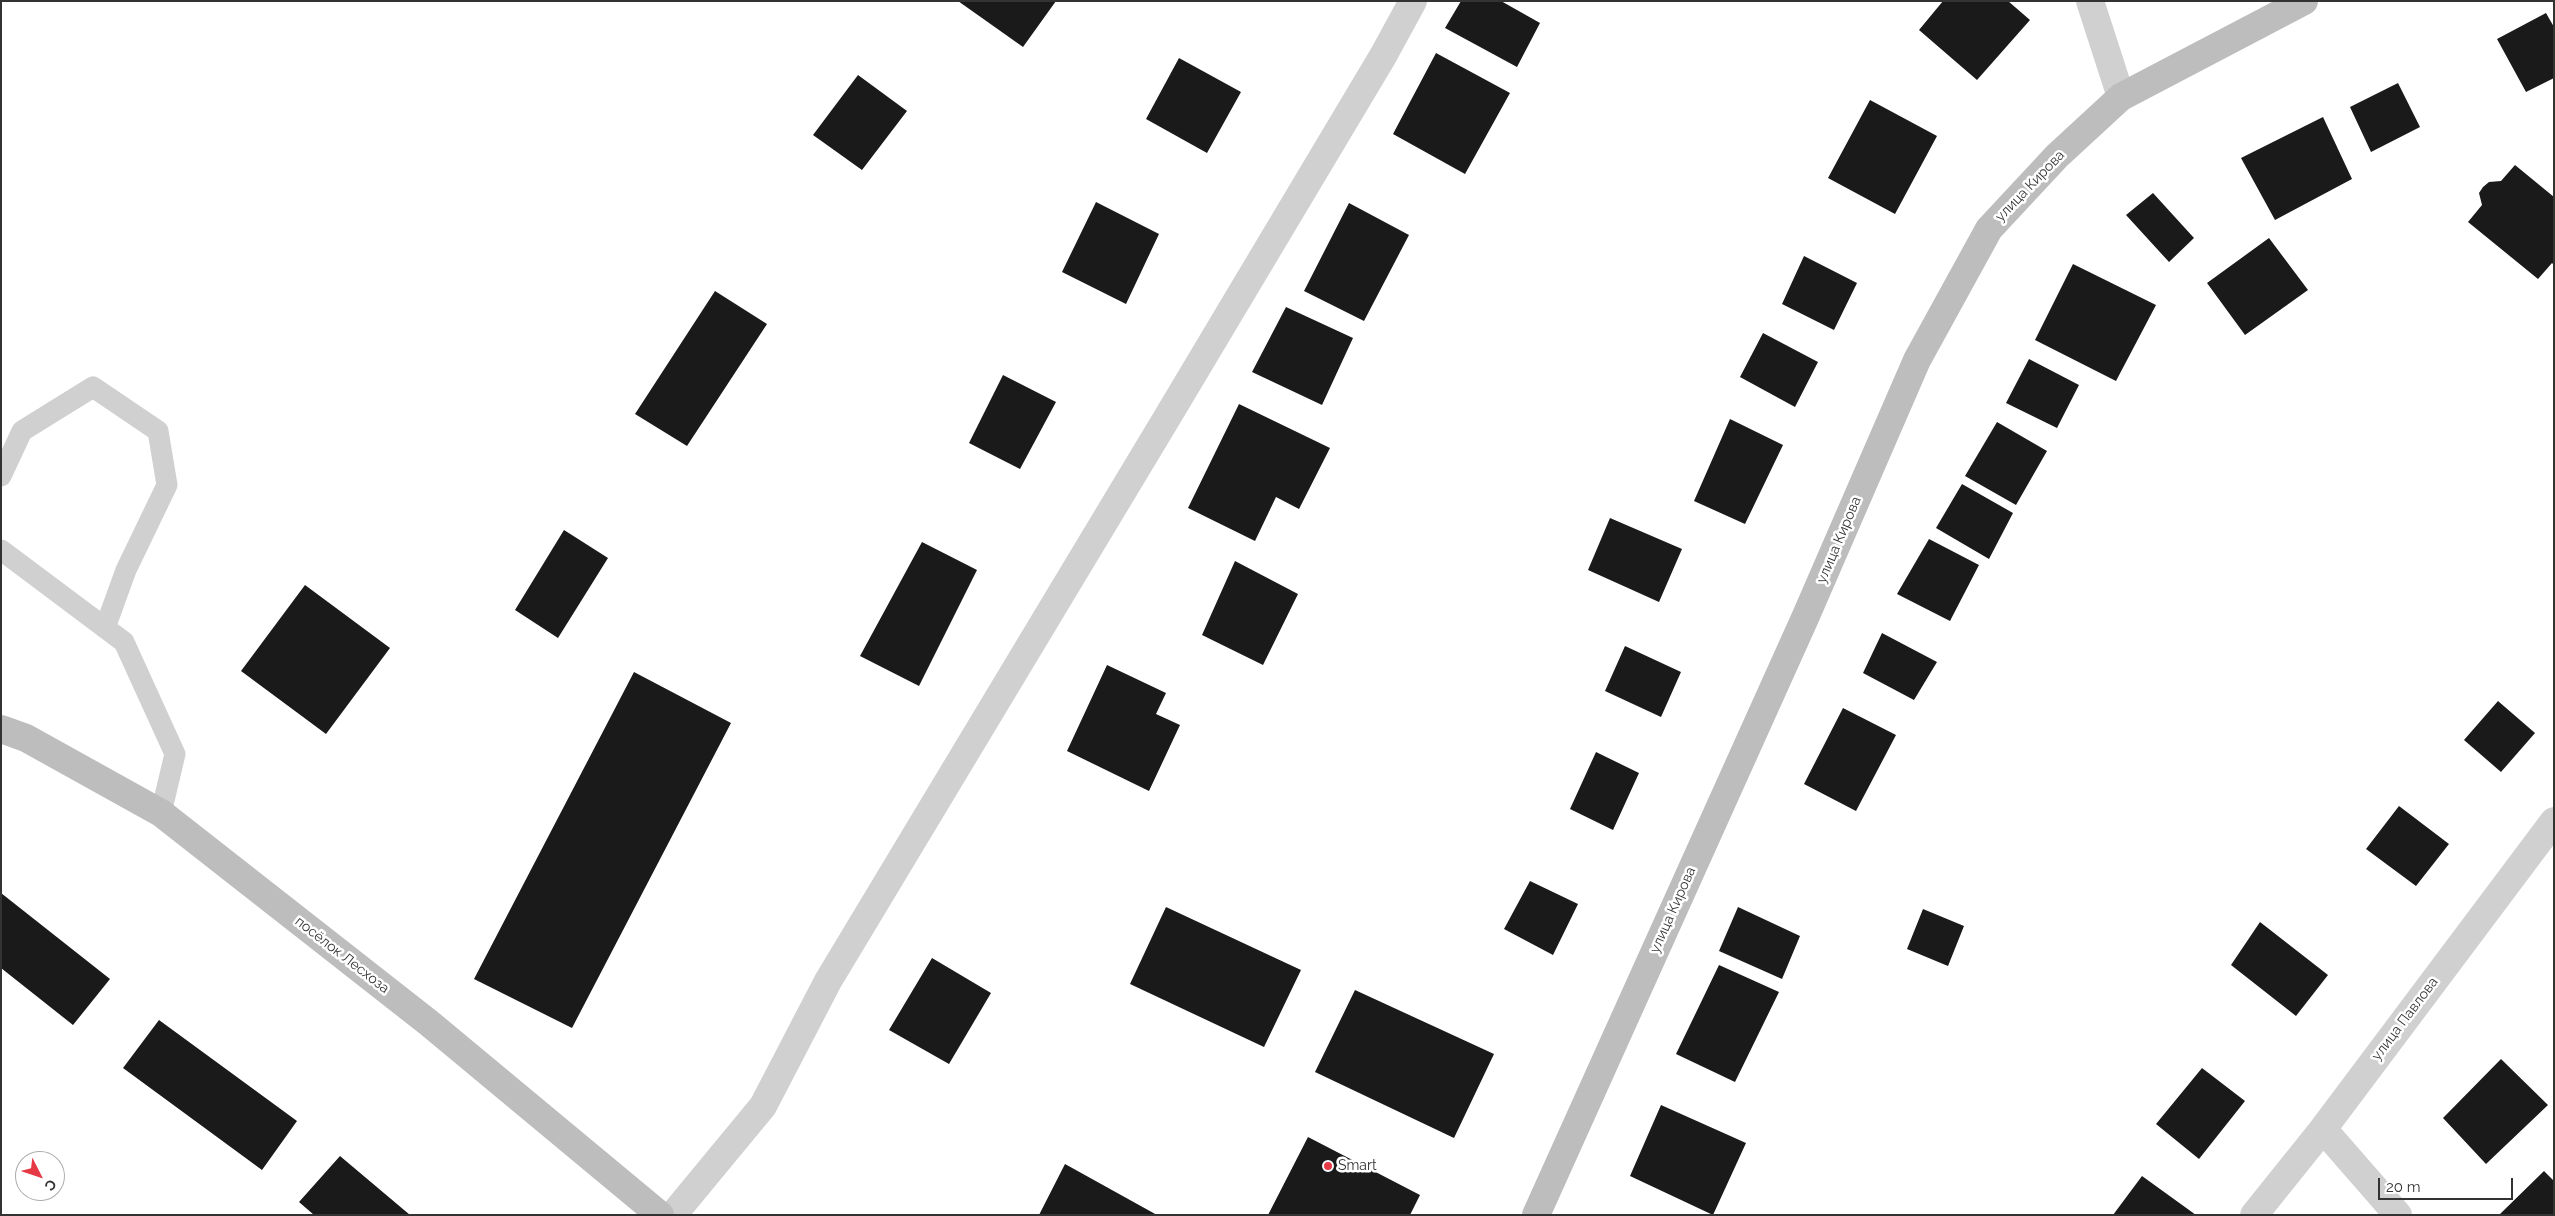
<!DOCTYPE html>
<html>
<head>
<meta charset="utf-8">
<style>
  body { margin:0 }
  #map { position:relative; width:2555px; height:1216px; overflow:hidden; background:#fff; font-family:Raleway,sans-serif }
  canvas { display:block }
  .frame { position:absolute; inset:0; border:2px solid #333; pointer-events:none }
  .north { position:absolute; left:15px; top:1151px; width:50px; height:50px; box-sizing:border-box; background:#fff; border:1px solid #adadad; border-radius:50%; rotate:131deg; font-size:14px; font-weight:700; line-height:20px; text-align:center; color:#333 }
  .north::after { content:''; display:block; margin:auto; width:18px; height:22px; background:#e63946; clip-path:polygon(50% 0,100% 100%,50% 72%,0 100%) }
  .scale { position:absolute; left:2378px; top:1178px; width:135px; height:22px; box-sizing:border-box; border:2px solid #333; border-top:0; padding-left:6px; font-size:15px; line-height:18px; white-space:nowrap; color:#333; -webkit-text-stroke:4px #fff; paint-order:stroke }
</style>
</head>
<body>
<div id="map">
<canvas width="2555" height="1216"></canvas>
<div class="frame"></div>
<div class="north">С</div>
<div class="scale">20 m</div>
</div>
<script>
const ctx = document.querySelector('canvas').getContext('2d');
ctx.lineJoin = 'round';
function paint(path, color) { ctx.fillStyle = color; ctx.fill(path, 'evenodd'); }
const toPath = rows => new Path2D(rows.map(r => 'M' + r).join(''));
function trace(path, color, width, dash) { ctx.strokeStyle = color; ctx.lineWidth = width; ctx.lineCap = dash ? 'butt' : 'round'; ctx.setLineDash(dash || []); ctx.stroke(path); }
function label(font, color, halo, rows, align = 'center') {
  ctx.font = font + ' Raleway,sans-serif'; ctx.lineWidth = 5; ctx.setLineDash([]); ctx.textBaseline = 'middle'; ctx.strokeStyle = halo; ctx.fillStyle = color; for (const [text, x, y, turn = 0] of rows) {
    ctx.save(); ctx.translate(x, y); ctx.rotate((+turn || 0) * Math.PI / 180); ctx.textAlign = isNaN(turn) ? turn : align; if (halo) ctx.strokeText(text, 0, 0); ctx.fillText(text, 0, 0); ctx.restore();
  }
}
paint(toPath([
  [958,1,1056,1,1023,47],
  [1461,1,1501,1,1540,23,1517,67,1445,28],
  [1943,1,2008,1,2030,20,1977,80,1919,30],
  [2546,13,2554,27,2554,78,2526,92,2497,39],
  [1436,53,1510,93,1465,174,1393,134],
  [1179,58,1241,92,1207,153,1146,119],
  [858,75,907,111,862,170,813,135],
  [2398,83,2420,127,2371,152,2350,107],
  [1870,100,1937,136,1895,214,1828,178],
  [2323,117,2352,179,2275,220,2241,158],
  [2515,165,2554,197,2554,265,2552,263,2538,279,2468,222,2482,205,2479,193,2483,187,2489,182,2501,181],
  [2153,193,2194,238,2169,262,2126,215],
  [1096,202,1159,234,1126,304,1062,272],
  [1349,203,1409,235,1364,321,1304,291],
  [2269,238,2308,290,2245,335,2207,283],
  [1804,256,1857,283,1834,330,1782,304],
  [2073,264,2156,305,2116,381,2035,340],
  [715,291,767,324,687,446,635,414],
  [1286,307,1353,338,1322,405,1252,372],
  [1763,333,1818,362,1795,407,1740,377],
  [2029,359,2079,385,2057,428,2006,403],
  [1003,375,1056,402,1020,469,969,443],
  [1239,404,1330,448,1299,509,1276,497,1255,541,1188,508],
  [1730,419,1783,445,1745,524,1694,501],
  [1997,422,2047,451,2016,505,1965,476],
  [1962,484,2013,513,1989,559,1936,528],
  [1610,518,1682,549,1659,602,1588,570],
  [564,530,608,558,558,638,515,610],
  [1929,539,1979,565,1950,621,1897,594],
  [922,542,977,570,919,686,860,656],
  [1235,561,1298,594,1263,665,1202,635],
  [305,585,390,648,326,734,241,671],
  [1882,633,1937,662,1914,700,1863,673],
  [1625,646,1681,672,1661,717,1605,691],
  [1107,665,1166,693,1156,714,1180,725,1149,791,1067,751],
  [634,672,731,723,572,1028,474,979],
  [2498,701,2535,733,2501,772,2464,740],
  [1843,708,1896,735,1856,811,1804,784],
  [1596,752,1639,773,1613,830,1570,809],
  [2399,806,2449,844,2416,886,2366,849],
  [1530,881,1578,904,1553,955,1504,929],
  [1,893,110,979,73,1025,1,968],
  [1166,907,1301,970,1264,1047,1130,984],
  [1738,907,1800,936,1782,979,1719,951],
  [1923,909,1964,926,1948,966,1907,949],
  [2260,922,2328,975,2296,1016,2231,965],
  [932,958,991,993,949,1064,889,1030],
  [1719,965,1779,992,1735,1082,1676,1054],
  [1355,990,1494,1054,1454,1138,1315,1072],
  [159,1020,297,1121,262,1170,123,1068],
  [2501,1059,2548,1105,2486,1164,2443,1118],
  [2202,1068,2245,1101,2199,1159,2156,1124],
  [1661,1105,1746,1143,1713,1215,1630,1176],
  [1308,1137,1420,1195,1410,1215,1268,1215],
  [340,1156,410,1215,314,1215,299,1202],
  [1065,1164,1157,1215,1039,1215],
  [2544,1171,2554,1181,2554,1215,2499,1215],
  [2142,1176,2196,1215,2113,1215]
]), '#1a1a1a');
trace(toPath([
  [1,476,22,431,93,387,158,431,167,485,126,570,105,628],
  [1,550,124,642,175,754,161,813]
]), '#d0d0d0', 21);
trace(toPath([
  [2090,1,2121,97],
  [2323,1129,2398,1215],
  [673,1215,763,1106,828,981,1168,416,1383,56,1413,1],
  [2254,1215,2323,1129,2554,821]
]), '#d0d0d0', 28);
trace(toPath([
  [1,729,26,738,161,813,429,1023,660,1215],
  [1536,1215,1805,618,1917,360,1989,229,2057,156,2121,97,2304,1]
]), '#bdbdbd', 28);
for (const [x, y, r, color] of [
  [1328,1166,5,"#e63946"]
]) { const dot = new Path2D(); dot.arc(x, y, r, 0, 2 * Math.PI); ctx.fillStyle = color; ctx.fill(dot); trace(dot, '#fff', 2); }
label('14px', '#333', '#fff', [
  ["улица Кирова",2030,186,-46],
  ["улица Кирова",1839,540,-67],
  ["улица Кирова",1673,910,-66],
  ["посёлок Лесхоза",342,955,38],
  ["улица Павлова",2405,1019,-53]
]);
label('14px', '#333', '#fff', [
  ["Smart",1338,1166]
], 'left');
</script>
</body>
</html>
